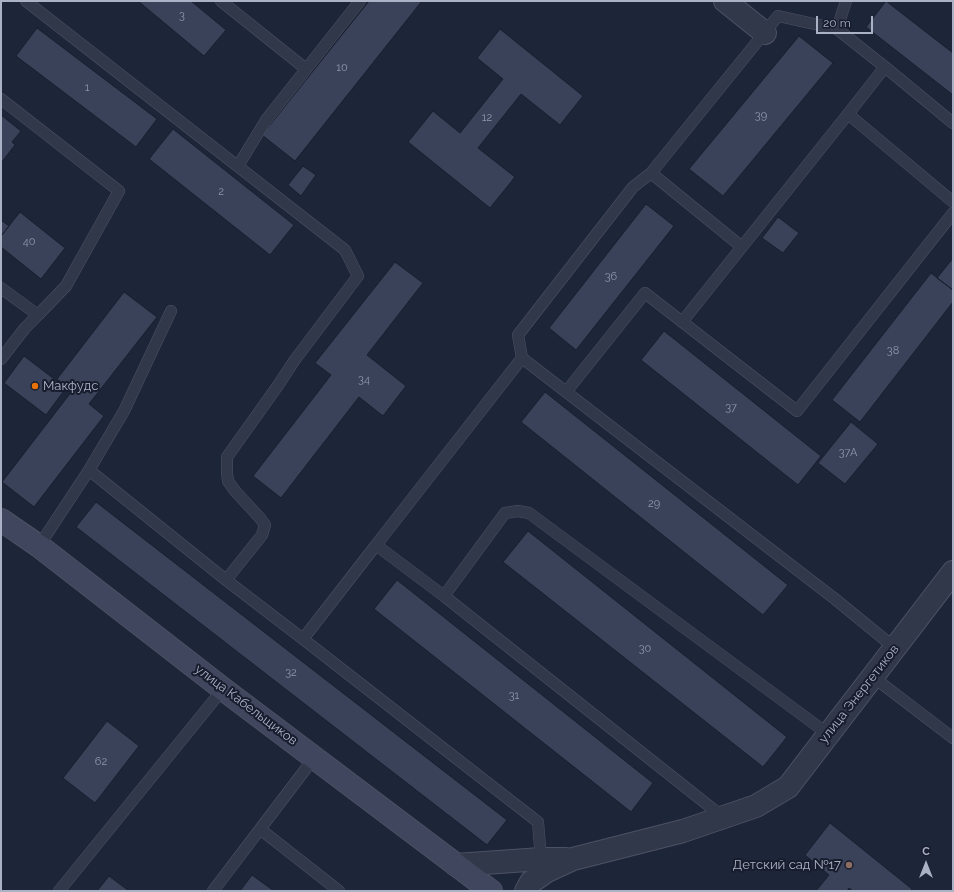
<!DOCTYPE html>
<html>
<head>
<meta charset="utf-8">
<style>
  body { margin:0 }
  #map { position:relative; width:954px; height:892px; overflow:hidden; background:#1d2539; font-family:Raleway,sans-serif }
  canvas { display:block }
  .frame { position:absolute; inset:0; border:2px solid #abb2c6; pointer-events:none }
  .north { position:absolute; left:906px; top:844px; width:40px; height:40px; -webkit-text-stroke:3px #171d2d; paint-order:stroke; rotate:0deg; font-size:11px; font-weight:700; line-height:16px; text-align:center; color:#abb2c6 }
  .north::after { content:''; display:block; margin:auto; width:14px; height:18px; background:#abb2c6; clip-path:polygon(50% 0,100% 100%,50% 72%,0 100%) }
  .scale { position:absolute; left:816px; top:16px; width:57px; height:18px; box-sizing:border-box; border:2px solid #abb2c6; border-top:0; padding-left:5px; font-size:12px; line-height:14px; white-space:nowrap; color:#abb2c6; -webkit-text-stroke:3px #171d2d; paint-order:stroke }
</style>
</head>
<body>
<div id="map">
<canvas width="954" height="892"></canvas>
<div class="frame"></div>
<div class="north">С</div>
<div class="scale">20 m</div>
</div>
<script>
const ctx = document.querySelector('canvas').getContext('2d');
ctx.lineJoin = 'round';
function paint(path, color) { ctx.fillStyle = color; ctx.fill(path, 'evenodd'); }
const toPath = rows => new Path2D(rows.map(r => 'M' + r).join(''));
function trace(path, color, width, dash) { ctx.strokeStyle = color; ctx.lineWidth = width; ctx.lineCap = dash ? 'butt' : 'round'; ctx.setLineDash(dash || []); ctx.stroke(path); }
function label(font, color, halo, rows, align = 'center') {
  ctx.font = font + ' Raleway,sans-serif'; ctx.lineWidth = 4; ctx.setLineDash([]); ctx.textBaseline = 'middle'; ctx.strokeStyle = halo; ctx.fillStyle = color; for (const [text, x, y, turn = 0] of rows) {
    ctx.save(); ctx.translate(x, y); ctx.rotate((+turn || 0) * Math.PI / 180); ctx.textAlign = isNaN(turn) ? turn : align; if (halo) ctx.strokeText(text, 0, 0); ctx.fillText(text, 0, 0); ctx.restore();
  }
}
const building = toPath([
  [138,1,191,1,226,30,204,56,138,1],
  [369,1,422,1,295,161,262,135,369,1],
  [886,1,953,53,953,95,866,27,886,1],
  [37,28,157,119,136,147,16,56,37,28],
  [500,29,583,96,560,125,521,94,478,148,515,177,490,208,408,142,433,111,460,133,503,79,477,58,500,29],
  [799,36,833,63,723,196,689,169,799,36],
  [1,115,21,131,12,142,15,145,1,163,1,115],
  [173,129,294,225,270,255,149,159,173,129],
  [303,166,316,175,301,196,288,185,303,166],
  [646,204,674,226,576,350,549,328,646,204],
  [20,212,65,248,41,279,1,247,1,236,20,212],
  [778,217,799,233,783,253,762,238,778,217],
  [1,220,9,226,1,236,1,220],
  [953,258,953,290,937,278,953,258],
  [395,262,423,283,367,355,406,386,383,416,359,397,281,498,253,476,331,375,315,363,395,262],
  [931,273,953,290,953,302,860,422,832,400,931,273],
  [124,292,157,317,89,404,104,416,34,507,2,482,72,391,57,379,124,292],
  [664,331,821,456,798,485,641,360,664,331],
  [24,356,66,388,46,415,4,383,24,356],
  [545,392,788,585,763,615,521,422,545,392],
  [851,422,878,444,845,484,818,463,851,422],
  [96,502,507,820,487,845,76,527,96,502],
  [528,531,787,737,763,767,503,562,528,531],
  [397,580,653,783,631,812,374,609,397,580],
  [107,721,139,746,95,803,63,778,107,721],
  [830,823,912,889,910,891,853,891,849,888,847,891,816,891,829,875,805,855,830,823],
  [252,875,274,891,240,891,252,875],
  [109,876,129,891,97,891,109,876]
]);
paint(building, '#394259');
trace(building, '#191f2f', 1);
const lane = toPath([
  [26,1,345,250,358,276,294,361,279,384,227,457,227,473,228,481,235,491,260,518,265,525,262,535,226,580],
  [221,1,306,69],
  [837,29,846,1],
  [1,99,119,191,66,286,38,315],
  [848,114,885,67,953,123],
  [238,166,266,120,360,1],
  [742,247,651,173,778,16,837,29,885,67],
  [1,288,38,315,25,328,1,359],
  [171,311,124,411,89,470,226,580,303,639],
  [682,322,848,114,953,202],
  [522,358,518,335,633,187,651,173],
  [566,392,645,293,797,411,953,213],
  [376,545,303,639,538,822,541,859],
  [39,546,89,470],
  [444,596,505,513,518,511,529,513,828,734],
  [873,677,953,738],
  [723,817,444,596,376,545,522,358,835,599,895,648],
  [260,829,339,891],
  [59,891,223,689],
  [213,891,314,758]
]);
const street = toPath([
  [725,1,765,33],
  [456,865,541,859,566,859],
  [526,891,531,882,547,871,573,859,683,831,756,806,788,787,953,572]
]);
const secondary = toPath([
  [1,520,39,546,223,689,491,891]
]);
trace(lane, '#4c5264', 12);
trace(street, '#4c5264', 24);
trace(secondary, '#4c5264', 24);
trace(lane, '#313849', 11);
trace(street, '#313849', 22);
trace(secondary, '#3f465d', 22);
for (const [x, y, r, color] of [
  [35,386,4,"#e8710a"],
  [849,865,4,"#8d6e63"]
]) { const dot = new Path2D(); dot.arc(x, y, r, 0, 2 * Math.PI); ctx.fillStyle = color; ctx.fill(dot); trace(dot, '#171d2d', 1.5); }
label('11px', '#8e96ab', null, [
  ["3",182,16],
  ["10",342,68],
  ["1",87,88],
  ["39",761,116],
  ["12",487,118],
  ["2",221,192],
  ["40",29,242],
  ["36",611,277],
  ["38",893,351],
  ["34",364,380],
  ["37",731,408],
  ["37А",848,453],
  ["29",654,504],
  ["30",645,649],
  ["32",291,673],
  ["31",514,696],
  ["62",101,762]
]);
label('13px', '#abb2c6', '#171d2d', [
  ["Макфудс",43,386],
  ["Детский сад №17",841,865,"right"]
], 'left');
label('13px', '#abb2c6', '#171d2d', [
  ["улица Энергетиков",859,694,-52],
  ["улица Кабельщиков",246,705,37]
]);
</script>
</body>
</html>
